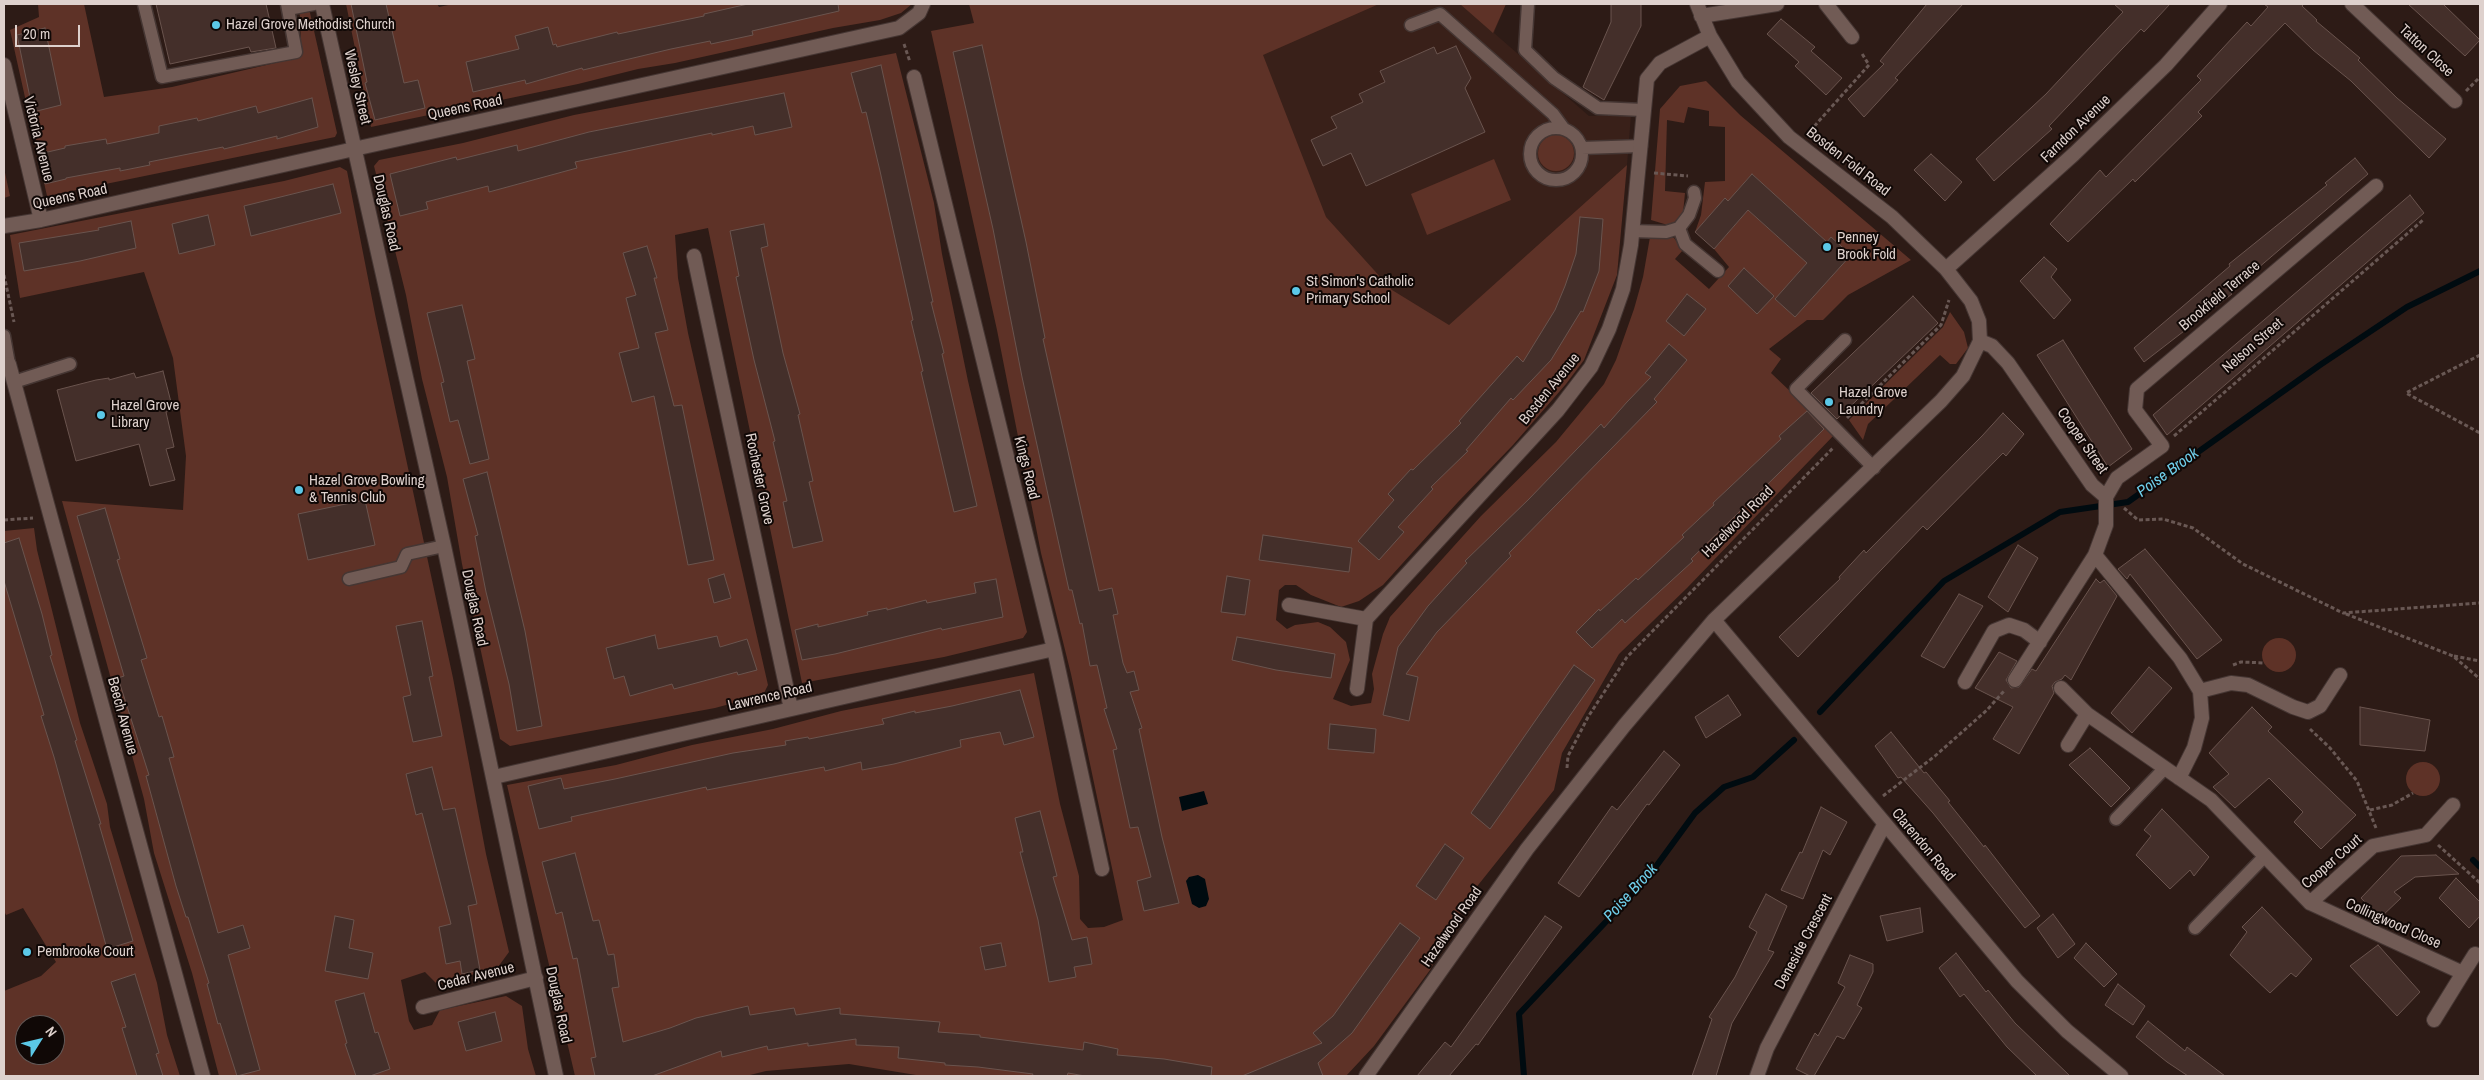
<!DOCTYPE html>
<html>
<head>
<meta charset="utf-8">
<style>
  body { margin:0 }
  #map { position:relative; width:2484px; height:1080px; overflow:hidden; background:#2d1b16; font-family:"Archivo Narrow",sans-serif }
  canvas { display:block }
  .frame { position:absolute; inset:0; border:5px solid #ded1cd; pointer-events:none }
  .north { position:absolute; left:15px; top:1015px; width:50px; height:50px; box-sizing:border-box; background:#100806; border:1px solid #625856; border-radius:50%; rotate:54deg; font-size:14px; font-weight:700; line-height:20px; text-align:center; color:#ded1cd }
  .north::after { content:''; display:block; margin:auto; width:18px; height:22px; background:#5bc8e7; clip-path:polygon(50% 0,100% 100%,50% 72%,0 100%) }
  .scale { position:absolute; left:15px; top:25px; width:65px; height:22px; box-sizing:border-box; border:2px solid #ded1cd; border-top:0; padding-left:6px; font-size:15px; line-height:18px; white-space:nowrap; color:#ded1cd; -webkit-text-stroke:4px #100806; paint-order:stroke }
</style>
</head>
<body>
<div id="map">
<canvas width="2484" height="1080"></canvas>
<div class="frame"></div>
<div class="north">N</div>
<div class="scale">20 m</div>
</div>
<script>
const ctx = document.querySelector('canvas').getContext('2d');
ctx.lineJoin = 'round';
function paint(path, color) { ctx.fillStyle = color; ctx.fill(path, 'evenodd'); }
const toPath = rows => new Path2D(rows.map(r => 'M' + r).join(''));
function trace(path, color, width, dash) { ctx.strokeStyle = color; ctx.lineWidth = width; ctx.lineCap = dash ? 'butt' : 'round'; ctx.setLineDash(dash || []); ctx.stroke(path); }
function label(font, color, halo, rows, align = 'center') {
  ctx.font = font + ' "Archivo Narrow",sans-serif'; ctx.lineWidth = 4; ctx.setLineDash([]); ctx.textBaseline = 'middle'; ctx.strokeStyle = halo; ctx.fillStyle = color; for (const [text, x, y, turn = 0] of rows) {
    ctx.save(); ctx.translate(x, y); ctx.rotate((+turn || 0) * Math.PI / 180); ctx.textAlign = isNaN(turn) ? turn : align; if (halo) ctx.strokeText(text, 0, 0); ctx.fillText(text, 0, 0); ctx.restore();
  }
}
paint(toPath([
  [1044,4,1506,4,1494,33,1589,116,1631,115,1627,165,1416,355]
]), '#392019');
paint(toPath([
  [38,4,84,4,104,97,172,87,292,59,301,45,300,16,296,4,308,4,337,133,335,137,47,196,10,30,39,17],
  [346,4,437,4,439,7,453,4,912,4,901,13,880,20,833,28,675,63,638,69,578,84,371,127],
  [969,4,1379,4,1263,55,1326,217,1392,290,1449,325,1627,165,1617,275,1584,360,1566,384,1513,445,1458,502,1383,585,1359,601,1341,607,1311,595,1296,585,1285,585,1279,590,1276,620,1287,629,1295,625,1318,622,1330,627,1346,642,1350,660,1333,699,1351,706,1371,703,1374,689,1372,674,1383,634,1390,617,1481,516,1556,442,1604,384,1616,360,1634,309,1643,277,1650,237,1674,238,1683,250,1675,259,1709,289,1729,267,1714,249,1748,210,1799,256,1817,252,1775,299,1795,317,1851,255,1831,237,1827,242,1752,174,1735,193,1734,207,1725,199,1695,232,1701,215,1705,182,1725,181,1725,127,1709,126,1709,111,1688,107,1684,123,1667,120,1665,191,1685,193,1683,213,1671,226,1651,220,1660,109,1680,86,1706,81,1740,115,1911,260,1848,295,1823,320,1807,320,1769,349,1781,359,1771,373,1835,434,1687,588,1619,654,1562,753,1554,790,1471,894,1430,970,1374,1046,1346,1076,922,1076,849,1064,766,1071,746,1076,575,1076,507,785,616,765,692,745,773,729,841,711,1034,673,1060,804,1079,876,1080,919,1088,928,1104,927,1123,920,1071,674,1041,553,997,330,931,31,974,23],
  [1460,4,1506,4,1493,33],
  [896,53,934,203,942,254,968,381,1027,632,1023,638,944,657,802,683,708,228,675,235,678,278,688,333,768,685,763,695,715,708,510,746,500,739,462,564,447,477,422,379,406,295,374,166,379,160,463,143,574,115],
  '1538 153a18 18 0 1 1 36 0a18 18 0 1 1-36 0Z',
  [1494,159,1511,200,1427,235,1411,194],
  [340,167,347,171,375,314,453,678,486,854,509,952,498,967,438,985,425,972,401,980,409,1021,414,1030,432,1025,440,1010,506,996,522,1006,528,1049,536,1076,219,1076,192,973,154,853,144,799,62,501,183,510,186,456,173,358,144,272,20,298,10,235,284,181],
  [4,168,10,196,4,198],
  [1950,312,1964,332,1968,348,1956,364,1950,364,1940,355,1868,424,1863,440,1849,420,1943,327],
  [34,528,37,550,80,723,107,804,110,827,157,983,167,1035,180,1076,4,1076,4,991,41,976,56,962,23,908,6,915,4,911,4,531],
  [25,1025,55,1025,55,1055,25,1055],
  '2262 655a17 17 0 1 1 34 0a17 17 0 1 1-34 0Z',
  '2406 779a17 17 0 1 1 34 0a17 17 0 1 1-34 0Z'
]), '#5e3227');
paint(toPath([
  [1204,791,1208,804,1182,811,1179,797],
  [1198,875,1205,879,1209,899,1206,906,1199,908,1192,904,1186,881,1189,877]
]), '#000b10');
trace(toPath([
  [1820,712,1944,581,2060,512,2128,502,2320,365,2407,307,2480,271],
  [2473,860,2480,867],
  [1524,1076,1519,1014,1649,876,1695,813,1724,787,1753,777,1794,740]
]), '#000b10', 6);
const building = toPath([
  [156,4,266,4,276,48,251,52,249,47,170,64,156,4],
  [351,4,386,4,404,83,418,80,425,108,375,120,365,83,367,82,351,4],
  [748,4,838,4,839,11,752,31,753,35,711,44,710,41,671,49,583,70,582,68,526,84,525,80,473,92,466,62,519,49,515,36,548,27,553,45,556,44,557,47,617,32,618,34,704,16,704,14,748,4],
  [1611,4,1641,4,1641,26,1604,100,1583,87,1611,22,1611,4],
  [1927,4,1963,4,1895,78,1898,80,1864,117,1848,99,1884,64,1880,61,1927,4],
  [2114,4,2170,4,2144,32,2141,29,2049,126,2052,129,1994,181,1976,159,2046,94,2123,12,2114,4],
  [2264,4,2304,4,2302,6,2317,20,2316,21,2360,58,2358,60,2397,98,2446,139,2429,158,2351,81,2313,50,2285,23,2198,112,2202,116,2135,182,2133,179,2068,242,2050,224,2100,170,2106,177,2201,80,2197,76,2247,22,2251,26,2268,7,2264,4],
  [2408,4,2443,4,2480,40,2465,56,2408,4],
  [1781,19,1815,47,1811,51,1842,78,1826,95,1795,66,1799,62,1767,34,1781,19],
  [45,28,61,105,33,112,17,35,45,28],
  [982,45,1026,242,1045,338,1043,339,1099,591,1112,588,1118,614,1113,615,1123,663,1127,673,1134,671,1139,690,1130,692,1142,728,1139,729,1162,837,1179,903,1144,911,1137,881,1151,877,1138,827,1130,828,1113,750,1117,749,1104,709,1107,708,1097,665,1090,666,1082,623,1080,624,1072,590,1069,590,1022,377,993,229,953,52,982,45],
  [1456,46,1471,78,1465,88,1485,132,1366,186,1351,153,1323,166,1311,140,1337,128,1331,117,1363,102,1359,94,1385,82,1380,71,1434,47,1437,54,1456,46],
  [881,65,933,302,931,302,944,353,942,354,977,506,954,512,921,372,923,371,911,321,913,320,880,171,866,112,862,113,851,73,881,65],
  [784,93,792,127,755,135,753,126,712,135,712,133,575,162,577,168,489,192,488,186,426,202,428,209,400,216,390,174,456,157,457,160,517,145,518,151,589,132,784,93],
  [312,98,318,127,277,139,277,136,224,149,223,147,149,162,150,165,120,171,120,168,66,178,66,179,45,184,39,154,65,148,65,146,106,139,107,144,159,133,159,126,197,118,198,121,256,106,258,113,312,98],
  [1931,154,1962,182,1945,201,1914,170,1931,154],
  [2355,158,2368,174,2230,292,2232,294,2144,362,2134,348,2230,266,2229,264,2327,185,2325,183,2355,158],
  [1752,174,1827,242,1831,237,1851,255,1795,317,1775,299,1807,263,1748,210,1714,249,1695,232,1725,198,1728,201,1752,174],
  [333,184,341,213,251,236,244,206,333,184],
  [2410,195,2424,213,2167,435,2153,415,2410,195],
  [208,215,215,245,179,254,172,224,208,215],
  [1580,217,1603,219,1599,271,1583,312,1581,311,1551,360,1513,400,1511,398,1466,450,1468,451,1431,487,1433,489,1398,527,1404,532,1379,560,1358,541,1394,500,1388,494,1411,469,1413,470,1461,423,1459,421,1517,356,1523,362,1555,310,1565,286,1576,254,1580,217],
  [131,221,136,248,80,261,24,271,19,243,99,230,98,228,131,221],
  [764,224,768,246,761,248,783,353,800,414,798,415,813,481,809,482,823,541,793,548,783,502,787,501,773,442,775,441,754,360,736,277,739,276,730,231,764,224],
  [647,246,657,278,654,278,668,330,655,333,674,406,682,405,714,560,688,565,654,396,632,402,619,353,639,348,626,298,636,295,623,253,647,246],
  [2044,257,2057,269,2051,277,2071,300,2054,319,2020,281,2044,257],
  [1744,268,1774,296,1757,314,1728,286,1744,268],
  [1687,294,1706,309,1684,336,1666,321,1687,294],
  [1913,296,1938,323,1837,419,1811,393,1913,296],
  [462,305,475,359,467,361,489,459,470,464,458,420,450,422,441,383,444,382,427,313,462,305],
  [2063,340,2132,449,2108,467,2037,355,2063,340],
  [1669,344,1687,360,1654,399,1657,402,1509,553,1511,556,1437,632,1406,674,1418,677,1409,721,1383,715,1398,647,1428,606,1467,563,1465,561,1529,499,1601,424,1604,428,1627,402,1651,377,1645,373,1669,344],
  [163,371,173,410,166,412,174,447,166,449,175,480,150,486,139,444,76,461,57,390,96,380,109,378,109,380,134,373,136,378,163,371],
  [1807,411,1824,429,1691,559,1693,561,1625,623,1622,619,1592,648,1576,632,1599,609,1600,611,1636,578,1638,580,1684,537,1682,535,1714,505,1713,503,1781,439,1779,436,1807,411],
  [2003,413,2024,434,2006,456,2003,453,1927,530,1923,526,1798,657,1779,637,1840,579,1839,577,1864,550,1866,553,1982,436,2003,413],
  [487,472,525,631,542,726,517,731,509,684,486,592,475,536,478,535,463,479,487,472],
  [365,500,375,545,308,560,298,514,365,500],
  [105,508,120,559,117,560,147,658,141,660,159,717,162,716,174,757,169,758,218,933,243,925,250,948,228,955,260,1070,237,1076,220,1023,218,1024,207,984,209,983,188,917,186,917,176,886,146,776,149,775,118,678,124,676,77,516,105,508],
  [1263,535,1352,548,1349,572,1259,560,1263,535],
  [19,538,42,614,52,655,50,656,77,740,75,741,101,824,99,824,133,941,107,949,54,757,41,716,44,715,4,581,4,543,19,538],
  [2018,545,2038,558,2008,612,1988,597,2018,545],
  [2145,549,2222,640,2197,659,2130,574,2127,579,2118,569,2145,549],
  [724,574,731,598,714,603,708,579,724,574],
  [1227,576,1250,580,1245,615,1221,612,1227,576],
  [996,579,1003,617,942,630,941,628,835,654,802,660,795,630,818,624,818,627,868,615,867,612,887,608,887,610,926,600,927,603,976,593,974,583,996,579],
  [2096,579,2100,583,2104,580,2117,596,2071,680,2065,675,2062,679,2055,682,2052,686,2054,693,2019,754,1993,739,2013,707,1975,688,1999,652,2017,661,2006,680,2011,688,2019,687,2032,669,2036,671,2096,579],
  [1959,594,1983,606,1944,668,1921,656,1959,594],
  [422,621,433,676,429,677,442,736,413,742,403,697,411,695,396,626,422,621],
  [655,635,658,649,717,636,720,647,747,639,757,670,738,675,737,672,674,689,672,684,630,696,624,676,614,679,606,648,655,635],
  [1237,637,1335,654,1331,678,1276,670,1232,660,1237,637],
  [1574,665,1595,680,1490,829,1471,813,1574,665],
  [2149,667,2172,688,2132,733,2111,713,2149,667],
  [1020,690,1034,737,1004,745,1000,732,960,740,961,747,894,764,862,770,861,762,825,771,824,767,707,790,706,787,571,817,572,821,539,829,528,786,561,778,564,789,615,779,733,753,786,745,785,741,808,737,809,739,884,724,882,719,915,711,915,713,952,706,1020,690],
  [1728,695,1741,715,1706,738,1695,717,1728,695],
  [2252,707,2272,727,2268,731,2356,815,2321,849,2294,822,2303,812,2269,778,2235,808,2213,787,2229,774,2209,753,2252,707],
  [2360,707,2430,720,2425,751,2360,745,2360,707],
  [1330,724,1376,729,1374,753,1328,749,1330,724],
  [1891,732,1924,773,1926,772,1950,801,1948,802,1984,847,1985,845,2040,916,2025,928,1933,813,1901,777,1898,778,1875,746,1891,732],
  [2090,748,2130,788,2111,807,2069,765,2090,748],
  [1664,751,1680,765,1649,805,1647,804,1579,897,1558,883,1612,806,1617,810,1664,751],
  [432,767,443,810,455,808,477,904,468,906,480,970,462,974,460,961,446,964,439,927,451,924,422,813,416,815,406,774,432,767],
  [1821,807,1847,822,1830,855,1823,850,1803,899,1781,890,1800,852,1802,853,1821,807],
  [2162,809,2209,857,2194,876,2190,870,2170,889,2136,855,2151,836,2144,830,2162,809],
  [1040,811,1057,876,1053,877,1072,940,1087,937,1092,964,1074,967,1076,977,1049,982,1038,920,1020,852,1023,852,1015,818,1040,811],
  [1445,844,1464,858,1436,900,1416,886,1445,844],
  [575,853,593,921,599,920,608,955,614,954,619,987,612,988,623,1042,670,1028,696,1018,748,1006,750,1015,794,1008,796,1015,840,1008,840,1014,940,1022,938,1032,980,1035,980,1037,1083,1050,1084,1042,1118,1049,1117,1055,1164,1059,1212,1067,1211,1076,1085,1076,1068,1073,1067,1076,1032,1076,1033,1074,978,1067,945,1065,945,1063,898,1058,899,1047,856,1045,856,1039,808,1046,808,1043,768,1050,767,1046,722,1057,721,1051,652,1076,595,1076,591,1058,596,1057,577,958,573,959,562,912,556,914,542,862,575,853],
  [2436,855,2459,874,2415,877,2394,892,2401,898,2380,918,2361,898,2401,856,2436,855],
  [2456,878,2480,902,2480,916,2469,928,2439,898,2456,878],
  [1766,894,1787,906,1768,950,1774,952,1732,1023,1716,1076,1692,1076,1712,1019,1709,1017,1735,977,1757,932,1749,927,1766,894],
  [2262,907,2312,959,2296,977,2291,973,2270,993,2230,955,2247,932,2242,927,2262,907],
  [1920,908,1923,932,1887,941,1880,916,1920,908],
  [2053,914,2075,944,2058,958,2037,928,2053,914],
  [335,916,354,920,349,948,373,953,368,979,325,971,335,916],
  [1545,916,1562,927,1478,1045,1476,1044,1449,1076,1417,1076,1445,1042,1451,1047,1545,916],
  [1400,923,1420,938,1352,1033,1318,1063,1323,1076,1242,1076,1322,1043,1313,1033,1333,1016,1400,923],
  [1001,943,1006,966,985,970,980,947,1001,943],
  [2086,943,2117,974,2104,987,2074,958,2086,943],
  [2378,945,2420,992,2397,1016,2350,966,2378,945],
  [1956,953,1986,992,1988,990,2015,1023,2070,1076,2037,1076,2007,1047,1964,994,1960,997,1939,968,1956,953],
  [1850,955,1873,964,1873,972,1857,1005,1862,1008,1844,1039,1837,1036,1814,1076,1810,1076,1796,1069,1815,1033,1818,1036,1845,987,1838,983,1850,955],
  [135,974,159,1053,156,1054,163,1076,137,1076,122,1028,126,1027,111,982,135,974],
  [2118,984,2145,1006,2133,1025,2105,1005,2118,984],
  [364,993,375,1033,378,1032,390,1069,370,1076,356,1076,345,1044,347,1043,335,1001,364,993],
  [495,1012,502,1041,466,1051,458,1022,495,1012],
  [2148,1021,2185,1051,2187,1047,2225,1076,2188,1076,2167,1062,2136,1037,2148,1021]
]);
paint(building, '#442f2a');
trace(building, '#6a544e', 1);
const service = toPath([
  [144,4,162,77,296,52,287,4],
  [1528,4,1525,50,1554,78,1598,108,1643,110],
  [288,9,314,4],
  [1411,25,1440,14,1553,114,1564,129],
  '1530 154a26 26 0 1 1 52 0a26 26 0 1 1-52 0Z',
  [1582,148,1641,146],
  [1679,228,1685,244,1718,271],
  [1632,231,1666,232,1679,228,1689,215,1695,198,1694,192],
  [4,336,9,364],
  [1845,340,1796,389,1874,468],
  [14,382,70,364],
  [349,579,401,567,407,554,444,546],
  [2116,819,2165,768],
  [2195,928,2265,856]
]);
const minor = toPath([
  [322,4,444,546,556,1076],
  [1826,4,1852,37],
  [2352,4,2455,101],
  [1701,16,1777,4],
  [4,65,41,220],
  [914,77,1054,649,1102,869],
  [4,226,41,220,354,149,899,28,919,13,923,4],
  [694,256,791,709],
  [1946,269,2074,154,2166,65,2220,4],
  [1980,341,1992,346,2008,363,2092,485,2106,497,2106,525,2095,555,2015,680],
  [9,364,203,1076],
  [2106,497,2117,478,2162,446,2135,410,2137,389,2376,186],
  [2095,555,2180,658,2200,691,2202,718,2194,748,2179,778],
  [1289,605,1366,619,1558,410,1591,367,1609,329,1623,289,1631,245,1647,79,1660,63,1710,36],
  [1714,620,2017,981,2067,1031,2121,1076],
  [1965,682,1994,631,2009,625,2024,630,2040,642],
  [2061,688,2087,714],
  [1357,689,1366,619],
  [2200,691,2231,683,2248,685,2293,707,2308,712,2320,706,2340,675],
  [2068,745,2087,714,2211,800,2310,903,2463,973,2434,1020],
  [494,777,1054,649],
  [2310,903,2373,846,2426,835,2453,805],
  [2463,973,2475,954],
  [423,1007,536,978],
  [1366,1076,1527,849,1624,726,1714,620,1941,401,1963,376,1980,341,1979,321,1971,301,1946,269,1892,217,1789,137,1738,82,1710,36,1697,4],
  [1757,1076,1767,1048,1884,825]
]);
trace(service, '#453633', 15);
trace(minor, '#453633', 16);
trace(toPath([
  [904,44,910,62],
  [2466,91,2480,77],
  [1810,131,1869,65,1861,52],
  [1654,173,1688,176],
  [4,275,14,322],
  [2480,355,2406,393,2480,433],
  [1847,418,1941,325,1949,300],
  [2174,436,2423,220],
  [2124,508,2138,520,2163,519,2193,528,2243,564,2343,613,2480,603],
  [4,520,33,518],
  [2346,614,2453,656,2480,679],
  [2454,656,2480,661],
  [2233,665,2241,662,2265,663],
  [2310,729,2330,748,2357,781,2376,828],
  [1567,768,1568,756,1588,717,1627,657,1833,448],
  [1883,796,1935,756,1987,710,2004,691],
  [2370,810,2392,805,2413,793],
  [2438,845,2480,883]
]), '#695854', 3, [4, 2.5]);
trace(service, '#715b55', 12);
trace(minor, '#715b55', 14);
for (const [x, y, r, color] of [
  [216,25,5,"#5bc8e7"],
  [1827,247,5,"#5bc8e7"],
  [1296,291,5,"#5bc8e7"],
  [1829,402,5,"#5bc8e7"],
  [101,415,5,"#5bc8e7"],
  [299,490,5,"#5bc8e7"],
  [27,952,5,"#5bc8e7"]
]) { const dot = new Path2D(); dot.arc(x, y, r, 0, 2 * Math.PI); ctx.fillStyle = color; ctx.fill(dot); trace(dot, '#100806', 2); }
label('15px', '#ded1cd', '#100806', [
  ["Hazel Grove Methodist Church",226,25],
  ["Penney",1837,238],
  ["Brook Fold",1837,255],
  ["St Simon's Catholic",1306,282],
  ["Primary School",1306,299],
  ["Hazel Grove",1839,393],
  ["Laundry",1839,410],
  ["Hazel Grove",111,406],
  ["Library",111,423],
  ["Hazel Grove Bowling",309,481],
  ["& Tennis Club",309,498],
  ["Pembrooke Court",37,952]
], 'left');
label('15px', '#ded1cd', '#100806', [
  ["Tatton Close",2426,51,43],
  ["Wesley Street",357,87,77],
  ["Queens Road",465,108,-12],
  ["Farndon Avenue",2076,129,-44],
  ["Victoria Avenue",38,139,76],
  ["Bosden Fold Road",1848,162,38],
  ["Queens Road",70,197,-12],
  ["Douglas Road",386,213,77],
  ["Brookfield Terrace",2220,296,-40],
  ["Nelson Street",2253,346,-41],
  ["Bosden Avenue",1550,389,-51],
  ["Cooper Street",2082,441,55],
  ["Kings Road",1026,468,76],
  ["Rochester Grove",759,479,78],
  ["Hazelwood Road",1738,522,-45],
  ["Douglas Road",474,608,78],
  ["Lawrence Road",770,697,-13],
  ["Beech Avenue",122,716,75],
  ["Clarendon Road",1923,845,50],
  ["Cooper Court",2332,862,-41],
  ["Collingwood Close",2393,924,24],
  ["Hazelwood Road",1452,927,-55],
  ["Deneside Crescent",1804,942,-62],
  ["Cedar Avenue",476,977,-14],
  ["Douglas Road",558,1005,78]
]);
label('italic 16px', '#6fceea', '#100806', [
  ["Poise Brook",2168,473,-36],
  ["Poise Brook",1631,893,-48]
]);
</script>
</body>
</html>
